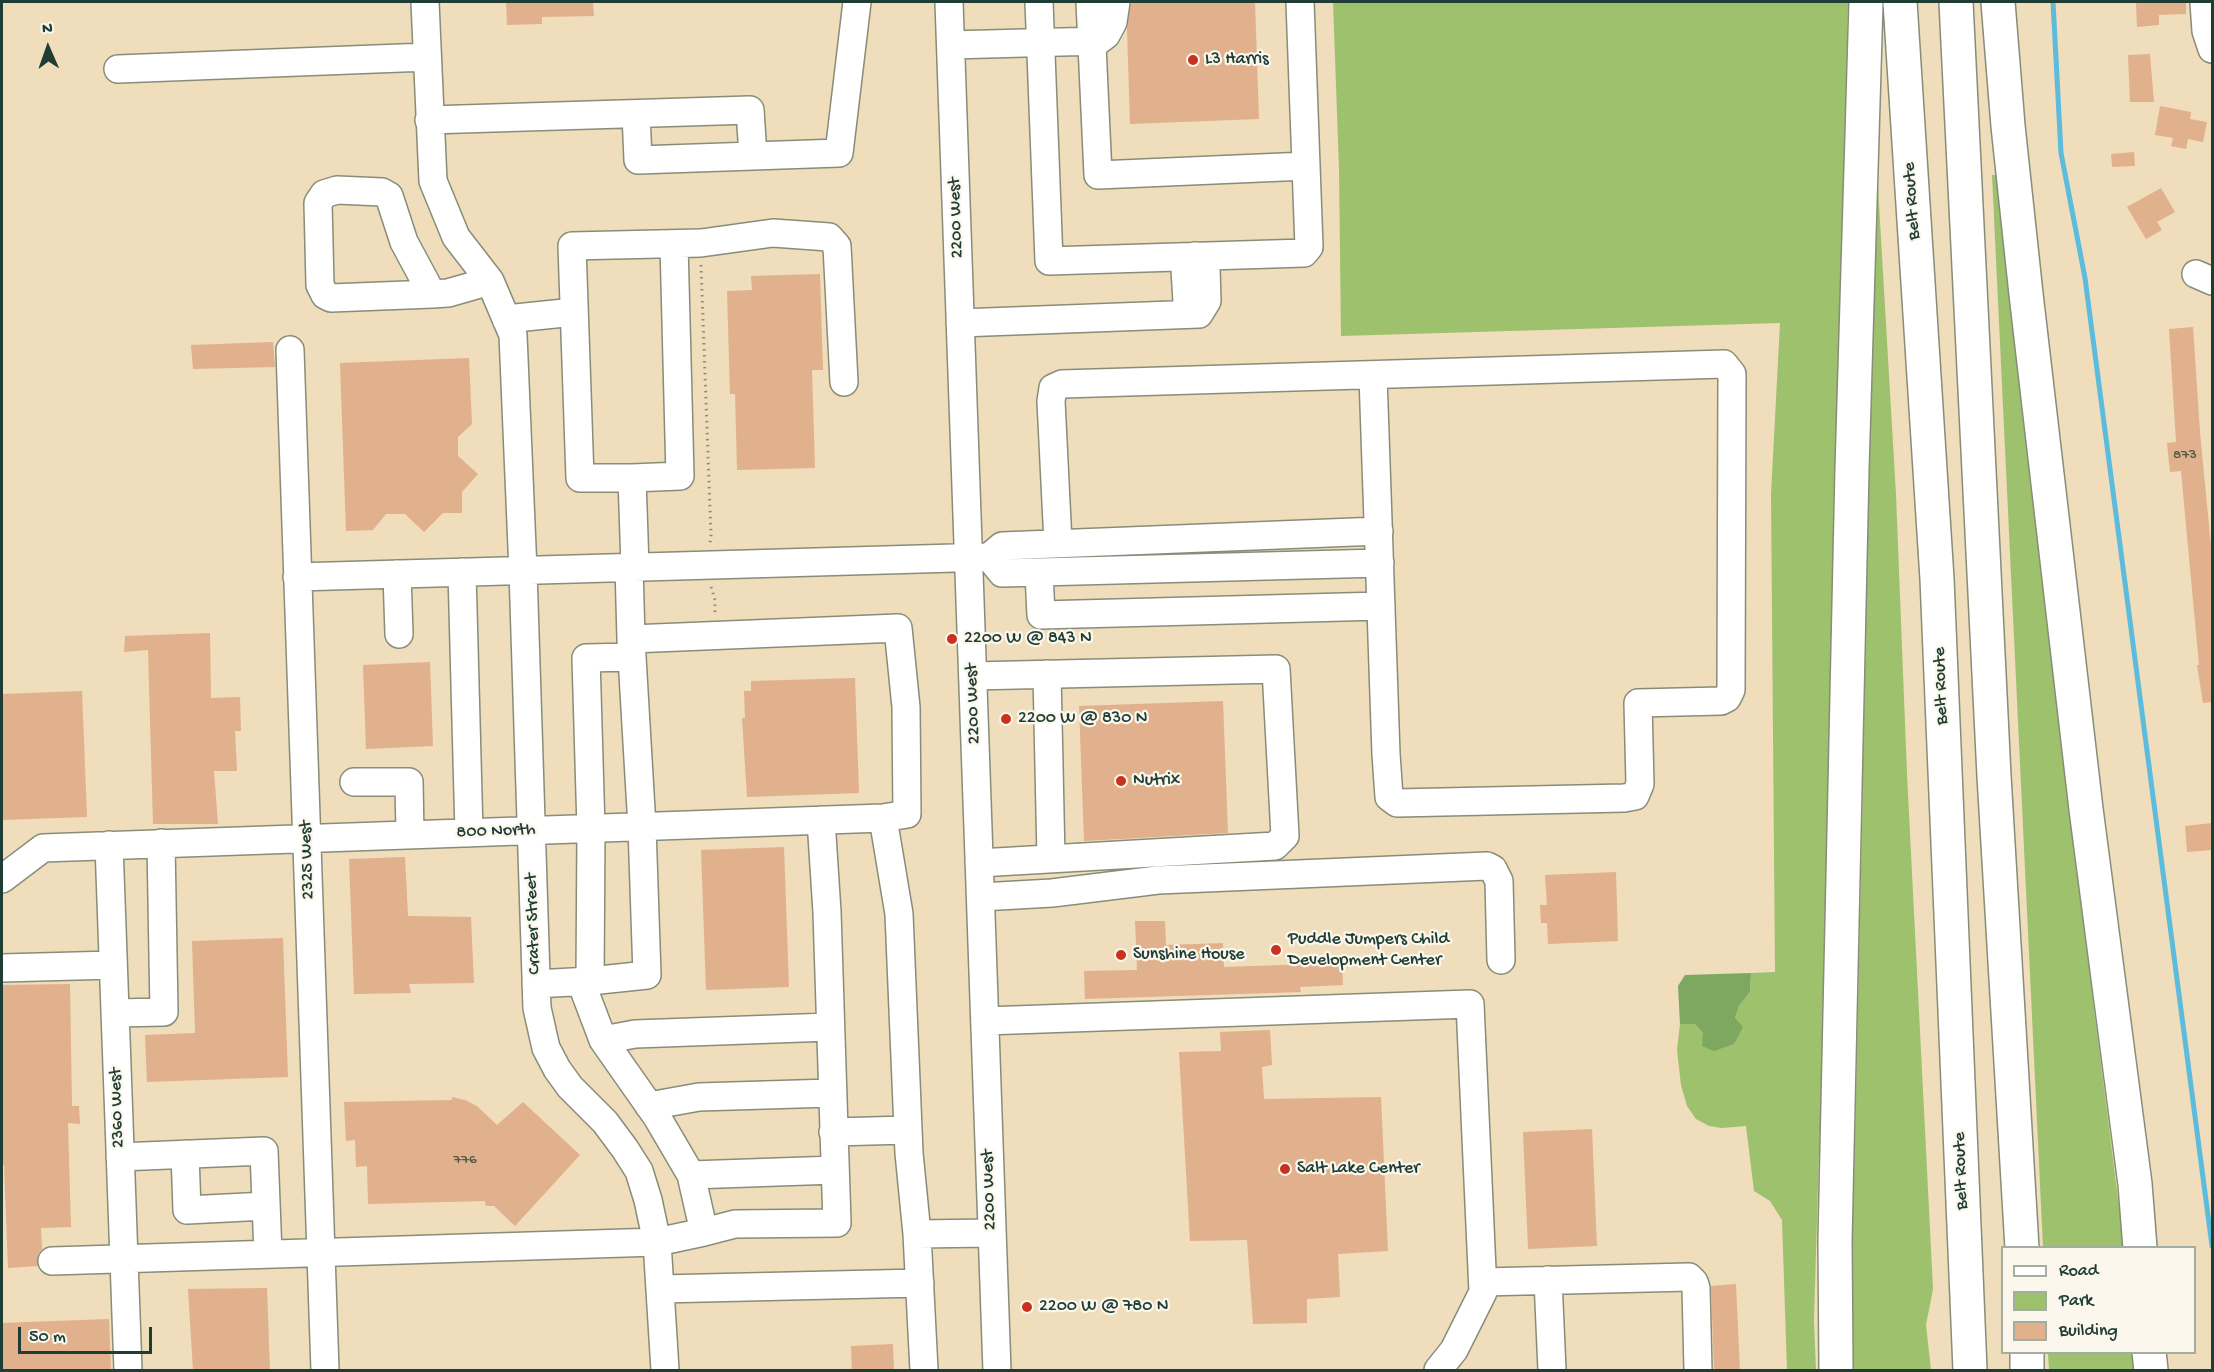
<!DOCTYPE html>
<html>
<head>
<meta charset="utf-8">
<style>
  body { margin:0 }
  #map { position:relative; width:2214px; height:1372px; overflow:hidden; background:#efddbb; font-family:"Gochi Hand",sans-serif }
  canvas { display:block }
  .frame { position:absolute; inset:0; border:3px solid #1f3d34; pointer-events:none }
  .legend { position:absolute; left:2001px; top:1246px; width:195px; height:108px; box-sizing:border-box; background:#fbf7ec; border:2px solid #a3ada2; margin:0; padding:8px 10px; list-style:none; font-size:18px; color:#1f3d34 }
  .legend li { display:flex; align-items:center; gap:12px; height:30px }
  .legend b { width:30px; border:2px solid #a3ada2 }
  .north { position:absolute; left:18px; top:18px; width:60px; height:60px; -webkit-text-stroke:4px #fbf7ec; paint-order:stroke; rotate:358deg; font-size:16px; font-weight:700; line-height:24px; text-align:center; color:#1f3d34 }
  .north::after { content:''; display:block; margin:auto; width:21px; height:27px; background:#1f3d34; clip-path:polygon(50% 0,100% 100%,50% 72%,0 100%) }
  .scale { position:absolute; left:18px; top:1327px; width:134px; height:27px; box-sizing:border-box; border:3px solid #1f3d34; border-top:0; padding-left:8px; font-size:18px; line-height:21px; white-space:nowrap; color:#1f3d34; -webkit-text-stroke:4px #fbf7ec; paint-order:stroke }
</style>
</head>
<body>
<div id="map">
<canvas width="2214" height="1372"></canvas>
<div class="frame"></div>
<ul class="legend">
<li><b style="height:8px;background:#fff"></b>Road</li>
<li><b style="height:16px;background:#9dc16c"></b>Park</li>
<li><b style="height:16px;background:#e1b08c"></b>Building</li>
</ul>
<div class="north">N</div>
<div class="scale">50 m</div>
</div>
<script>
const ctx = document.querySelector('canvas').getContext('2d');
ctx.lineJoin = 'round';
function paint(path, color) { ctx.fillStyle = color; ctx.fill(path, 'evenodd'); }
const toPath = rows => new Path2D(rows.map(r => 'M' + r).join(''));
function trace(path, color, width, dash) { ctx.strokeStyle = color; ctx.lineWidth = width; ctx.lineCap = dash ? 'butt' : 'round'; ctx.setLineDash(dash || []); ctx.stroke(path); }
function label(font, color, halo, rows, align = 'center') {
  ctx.font = font + ' "Gochi Hand",sans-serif'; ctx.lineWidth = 4.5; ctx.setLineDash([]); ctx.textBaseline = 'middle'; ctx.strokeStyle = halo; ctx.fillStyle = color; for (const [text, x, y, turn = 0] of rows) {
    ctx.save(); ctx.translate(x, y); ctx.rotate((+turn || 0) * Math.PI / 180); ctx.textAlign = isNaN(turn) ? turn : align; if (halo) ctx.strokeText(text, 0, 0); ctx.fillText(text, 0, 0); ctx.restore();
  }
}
paint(toPath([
  [1333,2,1848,2,1828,948,1819,1150,1814,1321,1816,1370,1787,1370,1782,1220,1770,1201,1754,1191,1746,1126,1722,1128,1709,1126,1696,1119,1687,1106,1681,1085,1677,1050,1680,1024,1695,1024,1703,1033,1735,1018,1739,1006,1750,992,1751,973,1775,972,1771,494,1780,323,1341,336,1339,168],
  [1876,153,1896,495,1907,774,1933,1289,1926,1325,1931,1370,1848,1370,1848,1268,1855,1139,1863,784,1863,606],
  [1992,175,2000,175,2093,1000,2124,1247,2043,1247],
  [2048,1353,2136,1353,2137,1370,2049,1370]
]), '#9dc16c');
paint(toPath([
  [1751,973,1750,992,1739,1006,1735,1018,1743,1027,1734,1044,1714,1051,1702,1046,1703,1033,1695,1024,1680,1024,1678,986,1685,975]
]), '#7ea760');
trace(toPath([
  [2053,2,2061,153,2085,278,2212,1246]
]), '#5dbbdb', 5);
paint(toPath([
  [506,2,593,2,594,16,542,17,542,24,507,25],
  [1131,2,1255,2,1259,119,1130,124,1127,28],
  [2136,2,2186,2,2186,14,2159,15,2159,25,2137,27],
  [2150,54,2154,102,2130,102,2128,55],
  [2160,106,2191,112,2190,119,2207,122,2203,142,2188,139,2186,149,2171,146,2173,138,2155,135],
  [2134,152,2135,166,2112,167,2111,154],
  [2161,188,2175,212,2157,222,2162,230,2146,239,2127,207],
  [820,274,823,370,812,370,815,468,737,470,735,394,730,394,727,291,752,290,751,276],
  [2193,327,2200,432,2212,557,2212,702,2203,703,2197,665,2199,665,2181,471,2170,472,2167,443,2176,442,2169,329],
  [273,342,275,367,193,369,191,345],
  [469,358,472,424,458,437,458,456,478,474,462,492,462,513,443,513,424,532,405,514,386,514,373,530,346,531,340,363],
  [210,633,211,698,240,697,241,731,235,731,237,771,214,771,218,824,153,824,148,650,124,652,125,636],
  [430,662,433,746,366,749,363,665],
  [855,678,859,793,747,797,742,718,745,718,744,691,751,691,751,681],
  [82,691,87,817,2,820,2,694],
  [1223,701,1228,833,1084,841,1079,706],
  [2212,823,2212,850,2187,852,2185,826],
  [784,847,789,987,706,990,701,850],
  [405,857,408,916,471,917,474,983,409,984,411,993,354,994,349,859],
  [1616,872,1618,941,1548,944,1547,923,1541,923,1540,905,1547,905,1545,875],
  [1135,921,1165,921,1166,945,1223,943,1224,967,1342,963,1343,985,1300,987,1301,992,1085,999,1084,971,1137,970],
  [283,938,288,1077,147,1082,145,1035,195,1033,192,941],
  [70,984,72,1106,79,1106,80,1124,68,1123,71,1227,41,1228,42,1249,38,1254,38,1266,8,1268,4,1165,2,1165,2,985],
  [1270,1030,1272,1065,1262,1067,1264,1099,1381,1097,1388,1251,1338,1254,1340,1297,1307,1299,1307,1323,1253,1324,1247,1240,1190,1241,1179,1052,1221,1051,1220,1032],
  [452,1097,465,1100,477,1106,497,1125,523,1102,580,1155,515,1226,494,1206,486,1206,485,1201,368,1204,367,1166,356,1167,355,1140,346,1141,344,1102,452,1100],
  [1592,1129,1597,1246,1528,1249,1523,1132],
  [1736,1284,1740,1371,1719,1371,1714,1369,1711,1286],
  [267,1288,270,1371,193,1371,188,1289],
  [109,1319,111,1371,2,1371,2,1323],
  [893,1344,894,1371,852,1371,851,1346]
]), '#e1b08c');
const minor = toPath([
  [425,2,433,181,456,237,490,281,513,335,523,571,537,1008,546,1048,557,1069,570,1087,605,1122,625,1149,639,1171,648,1200,657,1242,665,1370],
  [949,2,997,1370],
  [1039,2,1049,261,1304,253,1309,247,1300,2],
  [1090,2,1098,175,1306,166],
  [2204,2,2206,31,2212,49],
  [951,45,1098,41,1106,35,1113,22,1116,2],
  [118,69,427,57],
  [636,114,638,160,753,156],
  [429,120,750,110,753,156,839,153,857,2],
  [1195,256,1185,269,1187,302,1199,314],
  [1195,256,1206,268,1207,301,1199,314],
  [2196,274,2212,281],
  [432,294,404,242,389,196,382,192,337,190,324,194,318,203,320,285,325,295,331,298,432,294,448,293,490,281],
  [506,319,574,312],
  [960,323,1199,314],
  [290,350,325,1370],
  [632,478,680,476,674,244],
  [1058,543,1051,401,1053,388,1062,384,1724,364,1732,374,1731,690,1727,698,1721,701,1638,703,1640,784,1635,796,1624,798,1397,803,1389,797,1386,754,1373,376],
  [989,557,1002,573,1380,563],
  [629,567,631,639,898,628,906,707,907,814,883,818,899,914,909,1153,917,1234],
  [635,567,632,478,580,478,572,246,701,243,773,233,829,237,837,246,844,382],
  [462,572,469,833],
  [1039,573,1041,615,1381,606],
  [397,574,399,634],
  [297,577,989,557,1002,546,1379,531],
  [1047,674,1051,859],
  [973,676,1276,669,1285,836,1275,846,979,863],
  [354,782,409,782,410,835],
  [109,845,128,1370],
  [2,879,43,848,883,818],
  [981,897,1052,893,1158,880,1487,866,1493,869,1499,881,1501,960],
  [2,968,113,965],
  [590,981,647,975,642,827,632,657],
  [536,984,590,981,591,829,586,658,632,657,631,639],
  [115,1013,164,1012,161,843],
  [985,1021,1470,1004,1483,1292,1454,1350,1438,1370],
  [603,1040,635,1034,830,1027],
  [649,1106,699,1097,831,1093],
  [833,1132,908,1130],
  [185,1154,187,1210,266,1206],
  [120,1157,264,1151,268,1254],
  [691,1175,835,1170],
  [704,1232,735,1224,837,1223,827,912,821,820],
  [52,1261,657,1242,704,1232,691,1175,657,1117,603,1040,581,982],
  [1548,1280,1552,1370],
  [1483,1282,1689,1277,1694,1282,1696,1288,1698,1370],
  [660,1289,920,1283],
  [924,1370,917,1234,991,1233]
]);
const highway = toPath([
  [1900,2,1937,579,1970,1370],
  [1956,2,1994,776,2022,1248],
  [1998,2,2008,126,2026,294,2086,809,2135,1184,2140,1248],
  [2027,1352,2027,1370],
  [2149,1352,2151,1370],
  [1836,1370,1835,1241,1852,469,1866,2]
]);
trace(minor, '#878d78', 30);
trace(highway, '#878d78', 36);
trace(toPath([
  [701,265,711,536,710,543],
  [711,587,715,600,715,615]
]), '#878d78', 3, [1.5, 4.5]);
trace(minor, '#fff', 27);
trace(highway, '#fff', 33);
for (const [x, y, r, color] of [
  [1193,60,6,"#c8321e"],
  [952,639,6,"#c8321e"],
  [1006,719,6,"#c8321e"],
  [1121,781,6,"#c8321e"],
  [1276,950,6,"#c8321e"],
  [1121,955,6,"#c8321e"],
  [1285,1169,6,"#c8321e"],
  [1027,1307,6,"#c8321e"]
]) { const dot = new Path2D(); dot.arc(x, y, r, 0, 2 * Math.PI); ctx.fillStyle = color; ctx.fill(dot); trace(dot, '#fbf7ec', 2); }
label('15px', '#505a4a', null, [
  ["873",2185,456],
  ["776",465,1161]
]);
label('18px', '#1f3d34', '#fbf7ec', [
  ["L3 Harris",1205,60],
  ["2200 W @ 843 N",964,639],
  ["2200 W @ 830 N",1018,719],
  ["Nutrix",1133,781],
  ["Puddle Jumpers Child",1288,940],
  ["Development Center",1288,961],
  ["Sunshine House",1133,955],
  ["Salt Lake Center",1297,1169],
  ["2200 W @ 780 N",1039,1307]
], 'left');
label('18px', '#1f3d34', '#fbf7ec', [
  ["Belt Route",1913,201,-94],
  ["2200 West",957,218,-92],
  ["Belt Route",1942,686,-92],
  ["2200 West",974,704,-92],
  ["800 North",496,832,-2],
  ["2325 West",308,860,-92],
  ["Crater Street",534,924,-92],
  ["2360 West",118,1108,-92],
  ["Belt Route",1962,1171,-92],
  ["2200 West",990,1190,-92]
]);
</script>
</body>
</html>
